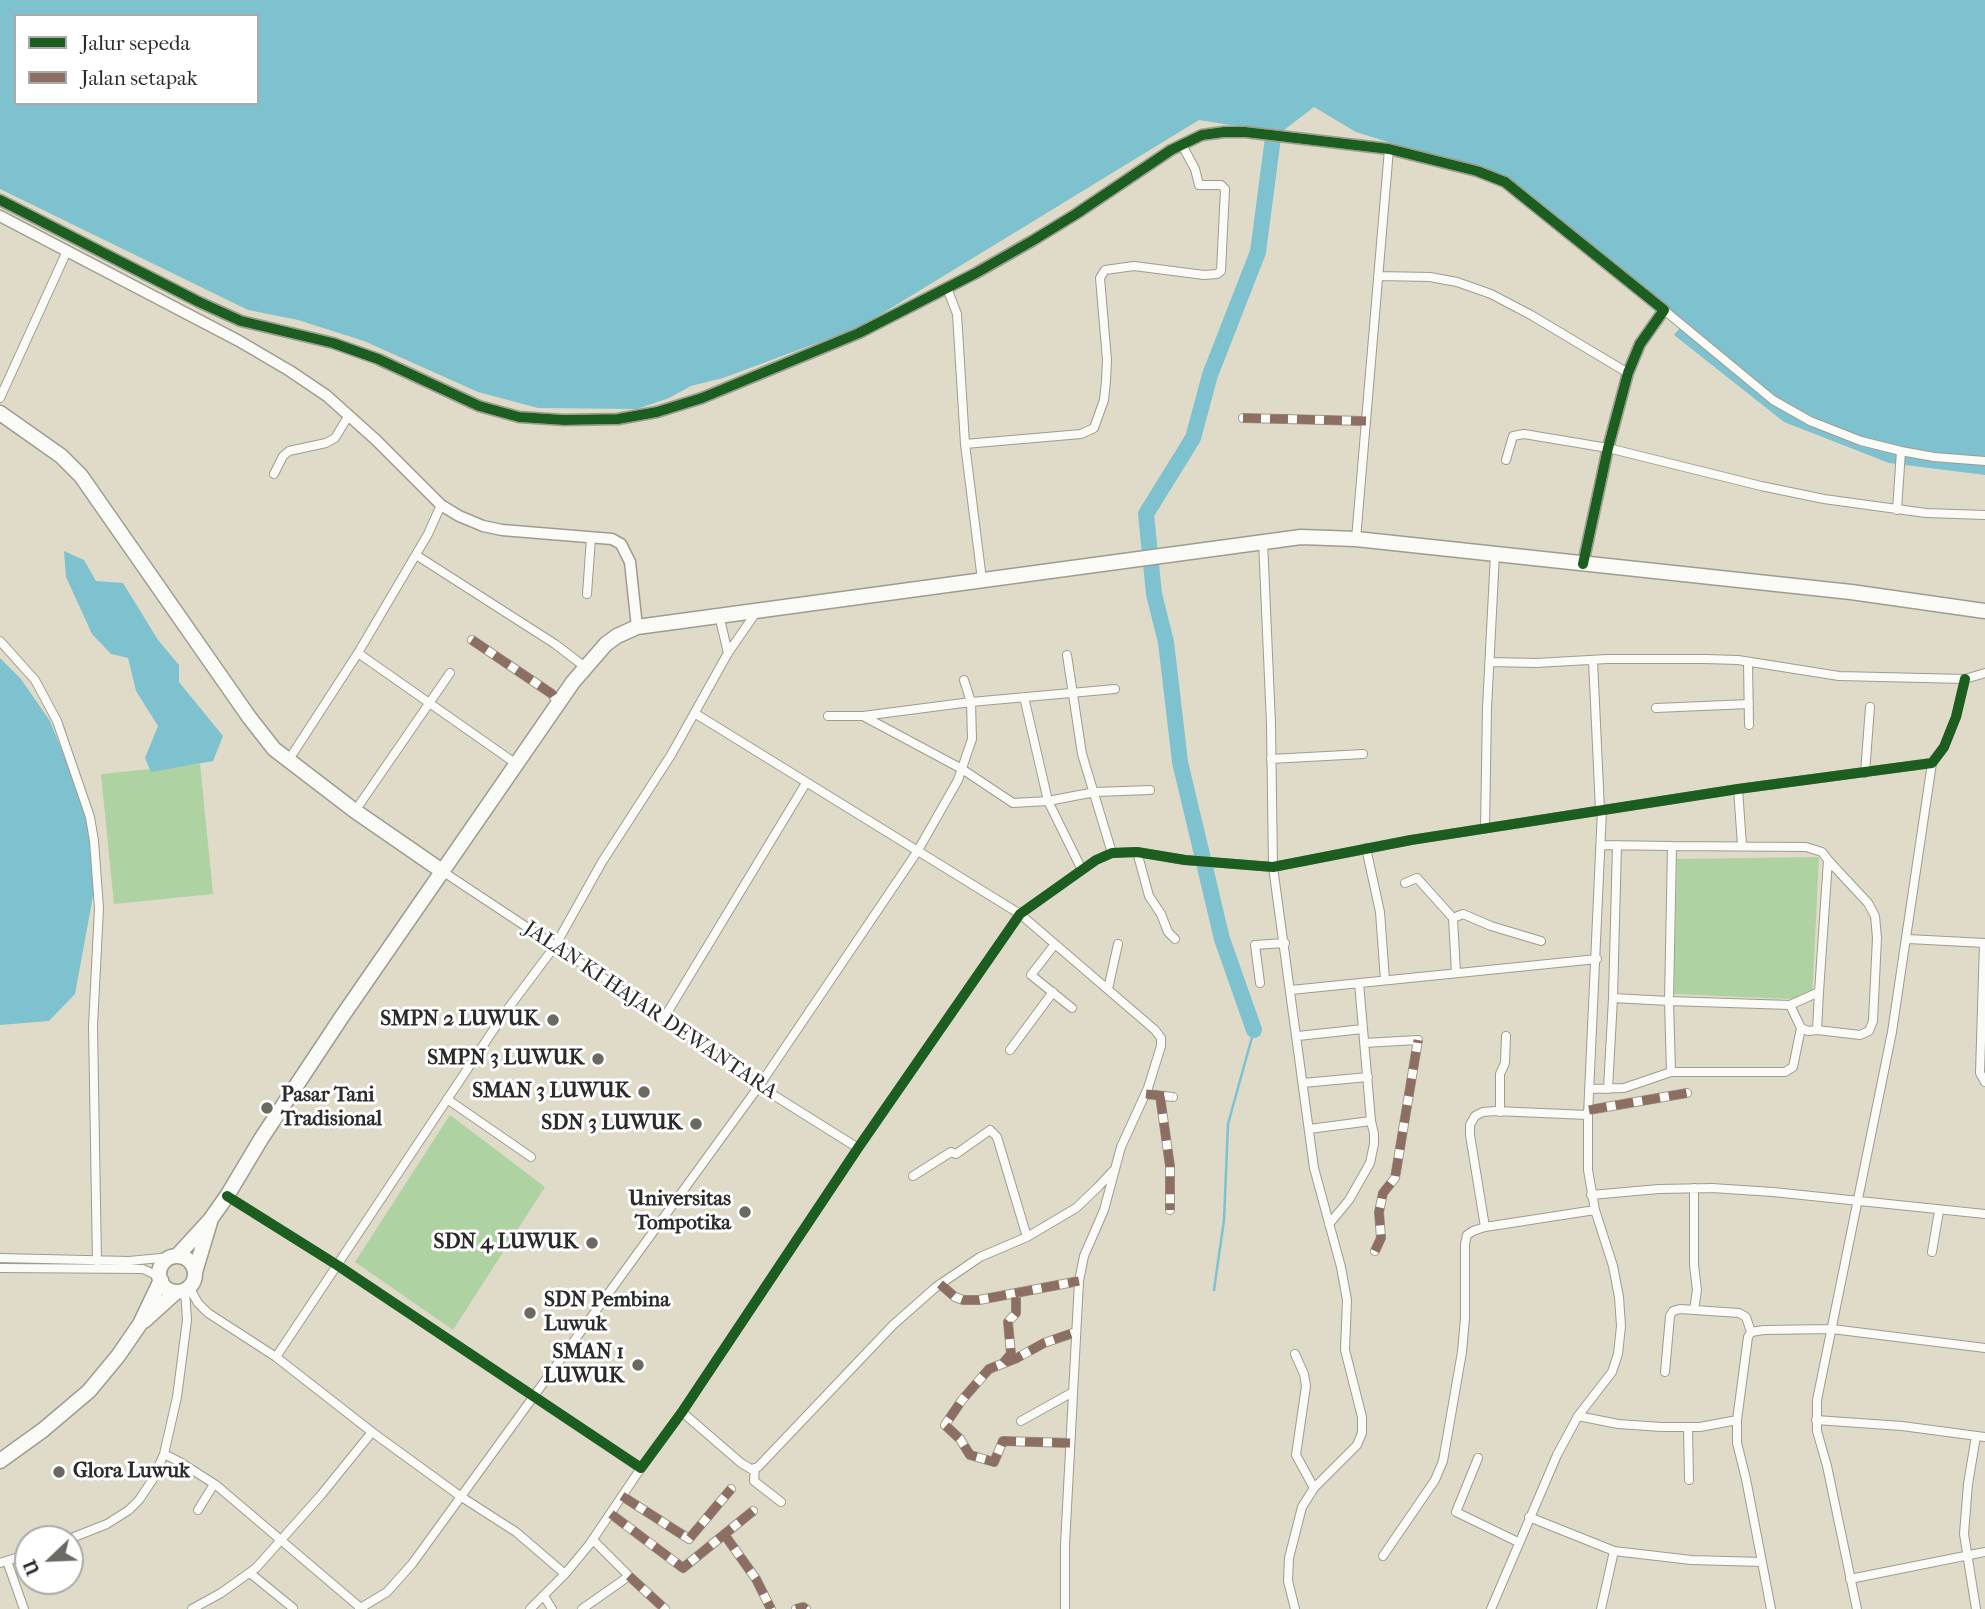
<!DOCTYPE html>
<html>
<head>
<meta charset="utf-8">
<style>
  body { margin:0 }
  #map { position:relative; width:1985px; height:1609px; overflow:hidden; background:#dfdbc8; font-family:"IM FELL French Canon",serif }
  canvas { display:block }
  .legend { position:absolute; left:14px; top:14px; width:245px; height:91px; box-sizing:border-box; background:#fff; border:2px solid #aaa; margin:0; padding:9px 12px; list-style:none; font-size:21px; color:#2b2b2b }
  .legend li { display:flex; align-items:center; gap:14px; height:35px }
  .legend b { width:35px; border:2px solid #aaa }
  .north { position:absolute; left:14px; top:1525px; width:70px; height:70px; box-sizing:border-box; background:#fff; border:2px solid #aaa; border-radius:50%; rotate:247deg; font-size:19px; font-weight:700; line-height:28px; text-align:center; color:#2b2b2b }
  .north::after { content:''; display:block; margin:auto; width:24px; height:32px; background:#6a6962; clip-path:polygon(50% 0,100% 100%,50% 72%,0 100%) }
</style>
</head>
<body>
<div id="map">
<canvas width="1985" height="1609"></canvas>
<ul class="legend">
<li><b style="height:9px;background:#1b5e20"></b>Jalur sepeda</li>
<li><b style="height:9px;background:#8d6e63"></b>Jalan setapak</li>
</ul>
<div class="north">U</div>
</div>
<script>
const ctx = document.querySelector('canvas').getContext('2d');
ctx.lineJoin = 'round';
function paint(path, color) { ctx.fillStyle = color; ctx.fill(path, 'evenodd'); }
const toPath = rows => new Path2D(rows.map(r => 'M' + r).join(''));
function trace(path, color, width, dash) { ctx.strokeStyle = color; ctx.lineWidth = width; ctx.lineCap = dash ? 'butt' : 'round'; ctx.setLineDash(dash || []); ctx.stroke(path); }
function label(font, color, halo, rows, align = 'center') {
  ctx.font = font + ' "IM FELL French Canon",serif'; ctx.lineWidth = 6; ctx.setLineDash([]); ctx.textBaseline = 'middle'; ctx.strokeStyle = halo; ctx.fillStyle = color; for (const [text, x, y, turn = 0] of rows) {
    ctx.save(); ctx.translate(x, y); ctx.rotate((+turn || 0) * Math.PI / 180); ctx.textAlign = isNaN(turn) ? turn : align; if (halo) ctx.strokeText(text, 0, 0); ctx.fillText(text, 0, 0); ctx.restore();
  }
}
paint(toPath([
  [200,764,213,894,114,904,101,774],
  [1819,857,1812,1000,1674,994,1677,859],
  [450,1115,545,1187,453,1330,355,1262]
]), '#afd2a2');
paint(toPath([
  [0,0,1985,0,1985,475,1889,463,1784,422,1674,335,1685,322,1510,180,1356,132,1314,107,1284,130,1261,130,1199,120,860,327,723,378,691,386,669,398,637,409,538,408,478,392,364,341,298,320,248,310,0,189],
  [16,16,257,16,257,103,16,103],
  [64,551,84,560,96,581,123,583,158,640,179,665,179,682,223,736,213,761,151,772,145,758,158,726,136,691,128,658,111,654,92,634,66,577],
  [0,658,21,679,50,721,87,813,95,885,75,994,49,1021,0,1025]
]), '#7ec2d0');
trace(toPath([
  [1214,1290,1224,1220,1228,1124,1254,1030]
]), '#7ec2d0', 2.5);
trace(toPath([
  [1254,1030,1222,939,1180,762,1166,642,1154,594,1146,514,1193,438,1210,375,1258,252,1274,130]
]), '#7ec2d0', 16);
const minor = toPath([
  [1378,276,1430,277,1457,282,1491,294,1531,315,1628,373],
  [947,288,957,314,965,444],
  [1664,310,1773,400,1810,421,1861,441,1901,451,1934,457,1985,461],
  [0,398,67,251],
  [1243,418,1366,421],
  [1506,460,1513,436,1524,434,1608,448,1761,486,1824,499,1926,513,1985,515],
  [274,474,283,456,289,451,326,443,335,438,349,415],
  [1897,510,1901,451],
  [1356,539,1389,149],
  [1263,541,1271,724,1273,867,1314,1168,1341,1267,1347,1300,1345,1350,1362,1417,1362,1433,1357,1445,1314,1488,1302,1507,1289,1558,1288,1581,1295,1609],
  [416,555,555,644,585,667],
  [982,580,965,444,1081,434,1094,428,1104,400,1106,381,1107,360,1100,278,1105,270,1134,266,1204,275,1217,274,1221,271,1225,189,1221,185,1199,185,1195,169,1182,145],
  [587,594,591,538],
  [719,615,728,653],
  [472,640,552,694,558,703],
  [0,641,35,680,57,721,90,817,94,841,99,908,93,1026,97,1261],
  [358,653,515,763],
  [1067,655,1082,754,1112,853],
  [1593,660,1600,810],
  [1490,662,1536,663,1607,659,1705,659,1738,660,1839,676,1965,679,1985,673],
  [1748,662,1749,725],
  [1024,697,1048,801,1082,870],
  [1656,708,1749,704],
  [696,714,1020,914,1155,1030,1161,1038,1161,1046,1148,1088,1121,1147,1104,1210,1084,1256,1079,1281,1065,1545,1065,1609],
  [828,716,863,716,962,769,1013,803,1048,801,1095,792,1150,790],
  [863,716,971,702,1115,689],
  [1271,759,1363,754],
  [288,761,358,653,428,534,441,505],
  [1865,773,1870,707],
  [1738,789,1742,845],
  [355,811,450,673],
  [1485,829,1487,708,1495,554],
  [1602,845,1672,846],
  [1366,848,1380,912,1385,980],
  [1137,852,1149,896,1161,914,1168,932,1175,939],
  [442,871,664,1018,759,1086,858,1148],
  [1405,883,1417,878,1453,918,1456,973],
  [1453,918,1463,914,1491,926,1541,941],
  [1908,939,1985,943],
  [1984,943,1980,1073,1985,1082],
  [1055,944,1031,975,1072,1008],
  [1260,983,1255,945,1285,943],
  [1359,983,1371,1121],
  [1108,989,1118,944],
  [1291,990,1597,959],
  [1613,998,1617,845],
  [1790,1005,1801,1028,1808,1031,1817,1030,1819,992],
  [664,1018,806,783],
  [1817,1030,1860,1035,1869,1031,1873,1021,1877,938,1875,916,1868,903,1828,860],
  [1298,1036,1363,1029],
  [1364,1043,1418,1040,1395,1178,1383,1193,1379,1212,1381,1238,1375,1251],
  [1010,1050,1053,992],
  [1303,1083,1368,1077],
  [1589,1089,1624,1088,1671,1072,1785,1072,1793,1067,1801,1028],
  [1608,1089,1613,998,1669,1001,1790,1005,1819,992,1828,860,1822,852,1806,847,1672,846,1669,1001,1671,1072],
  [1146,1094,1173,1097],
  [1160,1096,1170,1166,1170,1210],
  [447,1099,531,1157],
  [1589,1110,1687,1093],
  [1500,1112,1500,1074,1505,1063,1506,1036],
  [1309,1129,1371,1121,1374,1134,1374,1144,1370,1163,1349,1200,1329,1224],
  [913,1176,951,1152,956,1154,990,1130,997,1137,1027,1237],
  [1591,1195,1659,1189,1712,1188,1773,1192,1985,1214],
  [227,1196,337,1265,641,1468,682,1412,858,1148,1020,914,1096,860,1112,853,1137,852,1185,860,1273,867,1411,840,1738,789,1932,763,1944,747,1956,717,1965,679],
  [1485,1227,1470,1135,1470,1125,1475,1116,1483,1112,1495,1111,1588,1115],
  [1932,1252,1939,1211],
  [0,1258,129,1261,171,1257],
  [0,1268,143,1269,160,1277],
  [940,1284,955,1297,963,1300,979,1300,1079,1281],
  [189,1287,198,1303,208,1313,276,1357,372,1432,460,1496,516,1532,565,1574],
  [1694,1310,1697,1290,1694,1265,1694,1188],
  [1295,1354,1304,1374,1306,1386,1296,1455,1314,1488],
  [276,1357,504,1014,555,946,602,862,671,755,728,653,757,611],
  [1005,1361,1011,1354,1008,1322,1016,1313,1016,1293],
  [1665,1372,1670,1316,1673,1311,1680,1309,1739,1313,1746,1317,1751,1332],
  [682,1412,741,1463,751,1469,758,1467,893,1325,936,1287,980,1257,1027,1237,1076,1208,1098,1187,1113,1171],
  [1578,1416,1618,1424,1662,1427,1700,1427,1737,1420],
  [1816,1420,1902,1426,1985,1437],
  [1021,1421,1073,1392],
  [1688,1427,1689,1480],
  [1976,1436,1968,1484,1964,1534,1976,1609],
  [1070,1443,1003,1441,994,1462,970,1455,960,1439,945,1425,962,1400,989,1369,1017,1358,1044,1343,1076,1332],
  [164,1454,180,1462,216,1485,362,1609],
  [1478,1458,1456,1512,1518,1542],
  [755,1468,754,1481,781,1502],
  [622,1496,689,1539,731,1489],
  [198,1510,214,1484],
  [611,1514,683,1568,753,1511],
  [1529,1517,1614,1551,1691,1560,1762,1562],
  [724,1534,756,1579,771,1609],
  [69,1539,107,1524,129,1510,139,1500,153,1479,164,1454,177,1397,187,1320,185,1290],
  [1383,1556,1435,1480,1443,1461,1462,1352,1465,1318,1465,1244,1467,1235,1473,1231,1485,1227,1595,1210],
  [7,1561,24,1609],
  [0,1563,28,1554],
  [250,1573,293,1608],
  [629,1576,665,1609],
  [1850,1579,1985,1552],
  [544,1596,552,1609],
  [192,1609,221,1593,256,1568,321,1495,372,1432],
  [359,1609,387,1592,412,1564,759,1086,917,852,958,780,972,739,971,702,964,680],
  [530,1609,565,1574,589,1545,641,1468],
  [582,1609,629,1576,593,1540],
  [796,1609,803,1607,806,1609],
  [1491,1609,1557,1455,1578,1416,1612,1372,1618,1354,1621,1326,1619,1297,1613,1266,1595,1210,1588,1170,1588,1115,1602,810],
  [1601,1609,1614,1551],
  [1771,1609,1746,1479,1737,1443,1737,1420,1748,1337,1751,1332,1764,1330,1832,1329,1985,1348],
  [1857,1609,1827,1466,1817,1431,1817,1400,1892,1032,1932,763]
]);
const tertiary = toPath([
  [0,200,199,302,241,321,333,343,378,359,479,406,519,417,564,420,618,419,657,412,702,398,859,333,976,273,1032,241,1076,214,1171,150,1202,135,1224,132,1245,132,1389,149,1477,171,1505,182,1664,310,1640,344,1628,373,1608,448,1583,564],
  [0,216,239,341,290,371,327,396,376,440,441,505,459,516,483,526,502,530,612,539,621,544,630,562,637,627]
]);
const trunk = toPath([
  [0,413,61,456,81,476,249,717,274,749,355,811,442,871],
  [177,1256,210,1220,227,1196,261,1139,341,1018,573,682,606,644,617,636,637,627,1301,537,1356,539,1851,592,1985,611],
  '159 1274a18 18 0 1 1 36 0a18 18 0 1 1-36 0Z',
  [195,1272,210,1222],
  [144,1321,176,1292],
  [0,1461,43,1430,89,1391,118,1356,140,1324,161,1280]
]);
trace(minor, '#9e9c91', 10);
trace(tertiary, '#9e9c91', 13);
trace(trunk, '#9e9c91', 17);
trace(minor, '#fafaf7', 8);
trace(tertiary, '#fafaf7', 10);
trace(trunk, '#fafaf7', 14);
trace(toPath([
  [1243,418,1366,421],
  [472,640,552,694,558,703],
  [1146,1094,1173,1097],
  [1160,1096,1170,1166,1170,1210],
  [1589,1110,1687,1093],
  [1375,1251,1381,1238,1379,1212,1383,1193,1395,1178,1418,1040],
  [940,1284,955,1297,963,1300,979,1300,1079,1281],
  [1003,1363,1011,1354,1008,1322,1016,1313,1016,1293],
  [1070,1443,1003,1441,994,1462,970,1455,960,1439,945,1425,962,1400,989,1369,1017,1358,1044,1343,1076,1332],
  [622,1496,689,1539,731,1489],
  [611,1514,683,1568,753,1511],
  [724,1534,756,1579,771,1609],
  [629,1576,665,1609],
  [796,1609,803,1607,806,1609]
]), '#8d6e63', 9, [18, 9]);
trace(toPath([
  [0,200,199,302,241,321,333,343,378,359,479,406,519,417,564,420,618,419,657,412,702,398,859,333,976,273,1032,241,1076,214,1171,150,1202,135,1224,132,1245,132,1389,149,1477,171,1505,182,1664,310,1640,344,1628,373,1608,448,1583,564],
  [227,1196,337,1265,641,1468,682,1412,858,1148,1020,914,1096,860,1112,853,1137,852,1185,860,1273,867,1411,840,1738,789,1932,763,1944,747,1956,717,1965,679]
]), '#1b5e20', 10);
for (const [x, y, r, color] of [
  [553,1020,7,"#6a6962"],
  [598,1059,7,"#6a6962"],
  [644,1092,7,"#6a6962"],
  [267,1108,7,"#6a6962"],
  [696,1124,7,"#6a6962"],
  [745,1212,7,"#6a6962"],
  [592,1243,7,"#6a6962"],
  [530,1313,7,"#6a6962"],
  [638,1365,7,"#6a6962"],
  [59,1472,7,"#6a6962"]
]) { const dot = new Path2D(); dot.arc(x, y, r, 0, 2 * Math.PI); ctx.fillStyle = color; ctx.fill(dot); trace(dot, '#fff', 2.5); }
label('21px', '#2b2b2b', '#fff', [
  ["JALAN KI HAJAR DEWANTARA",650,1011,34]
]);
label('bold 21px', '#2b2b2b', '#fff', [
  ["SMPN 2 LUWUK",539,1020],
  ["SMPN 3 LUWUK",584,1059],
  ["SMAN 3 LUWUK",630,1092],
  ["Pasar Tani",281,1096,"left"],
  ["Tradisional",281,1120,"left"],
  ["SDN 3 LUWUK",682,1124],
  ["Universitas",731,1200],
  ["Tompotika",731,1224],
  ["SDN 4 LUWUK",578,1243],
  ["SDN Pembina",544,1301,"left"],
  ["Luwuk",544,1325,"left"],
  ["SMAN 1",624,1353],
  ["LUWUK",624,1377],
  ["Glora Luwuk",73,1472,"left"]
], 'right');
</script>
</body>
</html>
